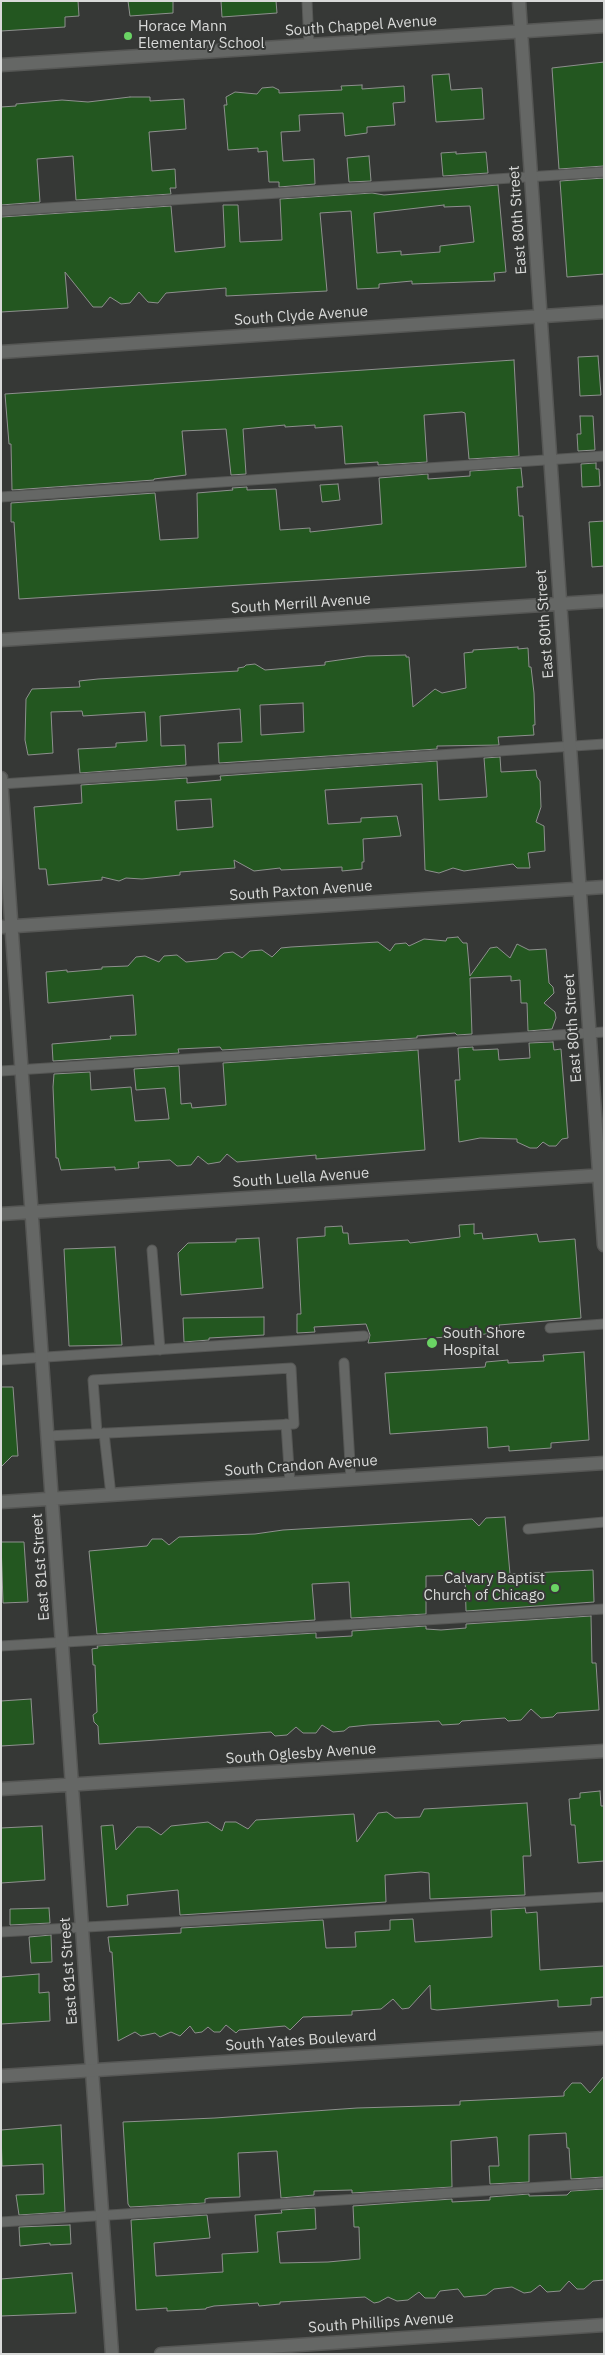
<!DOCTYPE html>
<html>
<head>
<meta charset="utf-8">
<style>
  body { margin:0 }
  #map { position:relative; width:605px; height:2355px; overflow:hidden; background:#363836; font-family:"IBM Plex Sans",sans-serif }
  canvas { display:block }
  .frame { position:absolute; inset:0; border:2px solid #d9dad9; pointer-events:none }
</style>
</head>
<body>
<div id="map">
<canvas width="605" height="2355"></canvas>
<div class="frame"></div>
</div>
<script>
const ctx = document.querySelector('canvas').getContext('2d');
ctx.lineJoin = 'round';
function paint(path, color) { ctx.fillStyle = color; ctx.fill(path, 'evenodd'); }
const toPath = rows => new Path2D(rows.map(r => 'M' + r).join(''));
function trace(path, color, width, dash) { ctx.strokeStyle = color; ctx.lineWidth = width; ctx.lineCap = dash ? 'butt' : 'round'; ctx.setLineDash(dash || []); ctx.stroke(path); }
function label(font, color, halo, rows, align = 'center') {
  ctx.font = font + ' "IBM Plex Sans",sans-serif'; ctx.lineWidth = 4; ctx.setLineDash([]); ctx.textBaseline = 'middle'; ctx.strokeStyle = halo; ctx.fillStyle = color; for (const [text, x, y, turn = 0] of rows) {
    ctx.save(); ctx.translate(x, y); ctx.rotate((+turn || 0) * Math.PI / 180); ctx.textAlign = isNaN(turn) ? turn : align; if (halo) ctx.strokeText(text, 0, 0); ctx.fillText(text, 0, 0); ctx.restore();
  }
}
const building = toPath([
  [1,1,78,1,79,16,65,17,65,27,1,31,1,1],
  [128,1,173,1,173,13,130,16,128,1],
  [221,1,276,1,277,13,222,17,221,1],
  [604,62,604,166,559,169,552,68,604,62],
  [449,74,451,90,482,88,484,119,436,122,432,75,449,74],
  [362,85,362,89,404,86,405,102,393,103,395,125,367,127,367,133,345,136,343,113,299,115,300,131,281,132,283,161,314,159,315,184,279,187,279,182,269,182,267,151,258,152,258,148,228,150,224,105,227,105,226,97,235,92,257,94,262,88,273,87,279,90,279,93,342,90,341,86,362,85],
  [130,97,150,97,150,101,184,99,186,129,149,132,152,171,175,169,176,188,170,188,171,194,76,200,73,156,37,159,40,202,1,205,1,107,16,106,16,104,62,100,88,102,130,97],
  [456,152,456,154,486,152,488,173,443,176,441,153,456,152],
  [369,156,371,181,349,182,347,158,369,156],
  [604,178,604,274,567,277,560,181,604,178],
  [498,185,506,272,494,273,495,281,412,284,412,281,379,284,379,288,357,289,351,211,320,213,327,291,226,296,226,288,166,293,158,303,148,302,139,292,130,303,121,304,110,297,102,307,93,307,65,272,68,308,1,312,1,217,171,206,175,252,225,247,223,205,238,205,240,242,282,240,280,199,372,193,384,195,498,185],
  [444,205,444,207,470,206,474,242,440,246,440,252,401,255,401,251,377,253,374,213,444,205],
  [598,356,601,395,580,396,578,357,598,356],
  [514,360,519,456,469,459,465,413,462,412,424,415,427,462,378,465,378,462,345,464,342,426,315,428,315,425,285,427,285,425,243,429,246,474,231,475,226,429,182,431,186,475,154,479,154,480,12,490,11,444,9,444,5,394,514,360],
  [580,416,593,416,595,450,578,451,577,434,581,434,580,416],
  [596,463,596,469,599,469,600,486,582,487,581,464,596,463],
  [521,468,523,487,517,487,519,516,523,516,526,567,19,599,14,522,11,522,11,503,155,493,160,540,198,538,197,493,233,490,232,488,247,487,247,490,276,489,280,530,310,528,310,532,382,524,379,478,428,474,428,479,470,476,470,471,521,468],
  [338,484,340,500,322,502,320,485,338,484],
  [604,521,604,566,592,567,589,522,604,521],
  [518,647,518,649,528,648,529,667,531,667,534,693,535,725,533,725,534,735,498,737,499,745,437,746,437,749,219,763,218,743,242,742,240,709,160,716,161,746,185,745,186,765,80,773,78,749,116,747,116,743,147,741,145,712,83,716,82,711,51,712,53,753,28,755,25,740,26,699,32,689,80,687,79,681,98,679,238,671,238,668,244,667,246,665,255,664,265,670,325,665,325,662,367,656,406,655,406,657,409,657,413,707,435,689,442,693,466,688,464,653,473,652,473,650,518,647],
  [303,703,304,732,261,735,260,705,303,703],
  [500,757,501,772,536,770,537,777,540,781,541,807,536,822,544,826,545,851,528,853,530,868,517,868,513,864,464,871,453,868,439,873,425,870,422,784,325,790,328,824,361,822,361,818,397,816,401,836,363,839,364,862,362,862,362,869,342,871,342,867,281,870,280,868,254,871,234,860,235,868,180,872,180,875,142,879,126,878,119,881,102,877,102,880,48,885,46,869,39,869,34,807,82,803,81,785,187,778,187,783,221,780,220,776,437,761,439,800,487,797,484,758,500,757],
  [211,799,213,827,177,830,175,801,211,799],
  [458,937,463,943,467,943,470,976,490,948,497,947,510,958,517,944,529,950,546,949,549,983,553,987,554,993,544,1003,555,1012,556,1018,552,1029,528,1031,527,1003,521,1003,520,980,511,981,511,976,470,978,472,1034,457,1035,455,1033,417,1036,417,1038,222,1050,220,1047,178,1049,179,1053,53,1061,52,1044,111,1039,110,1036,136,1035,133,995,48,1003,46,972,67,970,67,972,102,969,102,967,128,966,136,957,145,956,159,962,164,956,177,955,186,962,217,959,224,953,233,952,242,958,250,951,262,950,272,957,281,948,291,947,378,942,390,951,395,944,406,943,409,946,424,939,446,941,447,938,458,937],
  [553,1042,554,1050,561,1049,568,1138,562,1139,556,1146,549,1146,543,1142,537,1148,530,1148,517,1142,517,1139,480,1138,459,1142,455,1080,460,1080,458,1048,473,1047,473,1050,476,1050,498,1049,499,1060,530,1058,529,1043,553,1042],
  [418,1050,425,1150,316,1159,316,1155,237,1162,227,1154,220,1162,208,1164,198,1156,191,1165,177,1166,170,1160,138,1162,139,1168,115,1170,115,1167,61,1170,58,1158,56,1158,53,1087,54,1074,90,1072,91,1090,131,1087,135,1121,169,1119,165,1088,136,1090,134,1069,179,1066,181,1104,191,1103,192,1108,226,1105,223,1063,418,1050],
  [474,1224,474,1234,482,1233,483,1239,537,1234,539,1242,575,1239,581,1318,499,1325,499,1333,368,1343,370,1335,366,1324,314,1327,315,1332,297,1333,297,1314,301,1314,297,1238,325,1236,325,1227,342,1226,343,1233,348,1233,349,1244,408,1240,410,1243,460,1237,459,1225,474,1224],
  [259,1238,263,1288,181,1295,178,1253,188,1243,236,1242,236,1239,259,1238],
  [115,1247,122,1345,69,1346,64,1249,115,1247],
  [264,1317,264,1335,209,1338,209,1340,184,1342,183,1318,264,1317],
  [584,1352,589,1440,551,1443,551,1448,509,1451,509,1446,488,1448,487,1427,390,1434,385,1373,485,1367,486,1362,508,1360,508,1363,544,1361,543,1355,584,1352],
  [1,1387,13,1387,18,1456,12,1456,1,1467,1,1387],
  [505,1517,510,1574,593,1570,594,1602,466,1611,465,1575,426,1576,426,1614,351,1618,349,1582,312,1584,315,1620,97,1634,89,1551,147,1546,152,1539,162,1539,169,1545,179,1537,255,1534,283,1530,472,1519,479,1526,486,1518,505,1517],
  [1,1542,24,1542,28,1602,3,1603,1,1542],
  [591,1616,592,1663,596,1663,599,1710,557,1713,553,1717,541,1718,531,1709,521,1720,508,1721,505,1718,462,1721,459,1724,442,1725,439,1721,368,1725,349,1727,344,1731,333,1732,322,1725,316,1733,303,1733,296,1727,287,1735,275,1736,271,1732,99,1744,98,1726,94,1722,93,1715,97,1712,95,1665,93,1665,92,1649,98,1648,97,1646,316,1633,316,1638,352,1636,352,1631,426,1626,426,1629,441,1630,466,1628,466,1624,591,1616],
  [31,1699,34,1744,1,1746,1,1701,31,1699],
  [600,1791,601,1806,604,1806,604,1861,578,1863,575,1825,571,1825,569,1799,580,1798,580,1793,600,1791],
  [527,1803,531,1856,523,1856,525,1895,430,1899,429,1873,421,1872,385,1875,386,1902,180,1915,178,1890,127,1895,128,1905,107,1907,101,1826,113,1825,116,1850,137,1827,149,1827,161,1835,171,1826,208,1822,222,1831,225,1822,236,1822,248,1829,256,1820,354,1814,357,1842,378,1813,387,1812,395,1818,420,1817,424,1809,527,1803],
  [42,1826,45,1880,1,1883,1,1828,42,1826],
  [49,1908,50,1923,10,1925,10,1909,49,1908],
  [525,1908,526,1913,537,1912,540,1970,604,1966,604,1997,591,1998,591,2005,558,2007,558,2000,437,2010,431,2009,430,1985,409,2008,402,2009,393,1999,381,2009,352,2011,352,2015,303,2017,290,2030,285,2026,239,2030,236,2033,226,2025,220,2032,214,2032,208,2027,202,2032,195,2033,190,2026,180,2036,171,2032,160,2037,155,2033,141,2036,135,2032,118,2041,112,1952,110,1952,108,1937,181,1933,181,1928,323,1920,326,1948,356,1947,355,1932,390,1930,390,1920,413,1919,415,1942,492,1937,491,1910,525,1908],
  [51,1935,52,1962,31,1963,29,1937,51,1935],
  [39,1974,39,1993,49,1992,50,2021,1,2024,1,1977,39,1974],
  [604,2076,604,2177,571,2179,569,2148,567,2148,566,2133,529,2135,529,2182,490,2184,489,2166,499,2166,497,2137,451,2141,452,2187,352,2193,352,2190,314,2191,314,2195,281,2198,277,2151,238,2153,240,2197,209,2198,205,2199,205,2203,130,2207,128,2204,123,2122,215,2118,357,2108,460,2105,460,2101,564,2096,564,2092,572,2083,581,2083,590,2093,604,2076],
  [61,2125,65,2212,19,2215,16,2195,44,2194,43,2164,2,2166,1,2130,61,2125],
  [604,2189,604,2280,593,2281,584,2289,577,2289,569,2281,560,2291,547,2292,540,2285,531,2292,524,2293,512,2287,494,2289,486,2295,464,2297,458,2289,440,2291,435,2298,425,2298,419,2292,408,2300,397,2301,388,2297,379,2302,374,2303,365,2297,280,2302,280,2304,259,2306,258,2303,214,2306,206,2308,206,2309,167,2311,167,2308,136,2310,131,2220,207,2215,210,2238,154,2243,156,2276,223,2272,222,2254,258,2252,255,2215,282,2213,281,2210,315,2208,316,2229,277,2232,280,2263,328,2262,360,2259,359,2227,354,2227,353,2206,452,2199,452,2202,490,2200,490,2197,529,2194,529,2196,567,2195,571,2191,604,2189],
  [70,2225,71,2244,50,2245,50,2243,20,2246,19,2227,70,2225],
  [72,2273,76,2313,1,2316,1,2279,72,2273]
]);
paint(building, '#235720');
trace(building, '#8e908e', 1);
const service = toPath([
  [307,1,309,45],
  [1,211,604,172],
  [1,497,604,456],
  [1,784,604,744],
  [1,1071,604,1032],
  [152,1250,160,1350],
  [550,1328,604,1324],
  [1,1360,364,1336],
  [344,1363,351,1480],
  [286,1424,290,1483],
  [104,1433,111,1495],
  [47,1436,294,1424,291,1368,93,1380,97,1433],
  [528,1529,604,1522],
  [1,1646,604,1609],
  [1,1932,604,1897],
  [1,2222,604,2183]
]);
const minor = toPath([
  [519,1,604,1245],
  [1,65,604,26],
  [1,352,604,312],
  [1,640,604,601],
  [1,778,112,2354],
  [1,927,604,887],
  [1,1214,604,1175],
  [1,1502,604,1463],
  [1,1789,604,1751],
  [161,2354,604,2325]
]);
const tertiary = toPath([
  [1,2076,604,2038]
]);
trace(service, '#565755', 11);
trace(minor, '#565755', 15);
trace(tertiary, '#565755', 15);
trace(service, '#656765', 9);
trace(minor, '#656765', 12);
trace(tertiary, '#656765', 12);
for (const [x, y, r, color] of [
  [128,36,5,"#6ad364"],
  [432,1343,6,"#6ad364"],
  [555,1588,5,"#6ad364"]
]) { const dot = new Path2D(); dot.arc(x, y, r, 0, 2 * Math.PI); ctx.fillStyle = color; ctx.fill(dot); trace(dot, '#363836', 2); }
label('15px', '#d9dad9', '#363836', [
  ["South Chappel Avenue",361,26,-4],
  ["East 80th Street",518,220,-94],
  ["South Clyde Avenue",301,316,-4],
  ["South Merrill Avenue",301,604,-4],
  ["East 80th Street",545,624,-94],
  ["South Paxton Avenue",301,891,-4],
  ["East 80th Street",573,1028,-94],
  ["South Luella Avenue",301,1178,-4],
  ["South Crandon Avenue",301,1466,-4],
  ["East 81st Street",41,1567,-94],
  ["South Oglesby Avenue",301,1754,-4],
  ["East 81st Street",69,1971,-94],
  ["South Yates Boulevard",301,2041,-4],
  ["South Phillips Avenue",381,2323,-4]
]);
label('15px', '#d9dad9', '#363836', [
  ["Horace Mann",138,27],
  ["Elementary School",138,44],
  ["South Shore",443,1334],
  ["Hospital",443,1351],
  ["Calvary Baptist",545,1579,"right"],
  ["Church of Chicago",545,1596,"right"]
], 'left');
</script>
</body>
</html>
